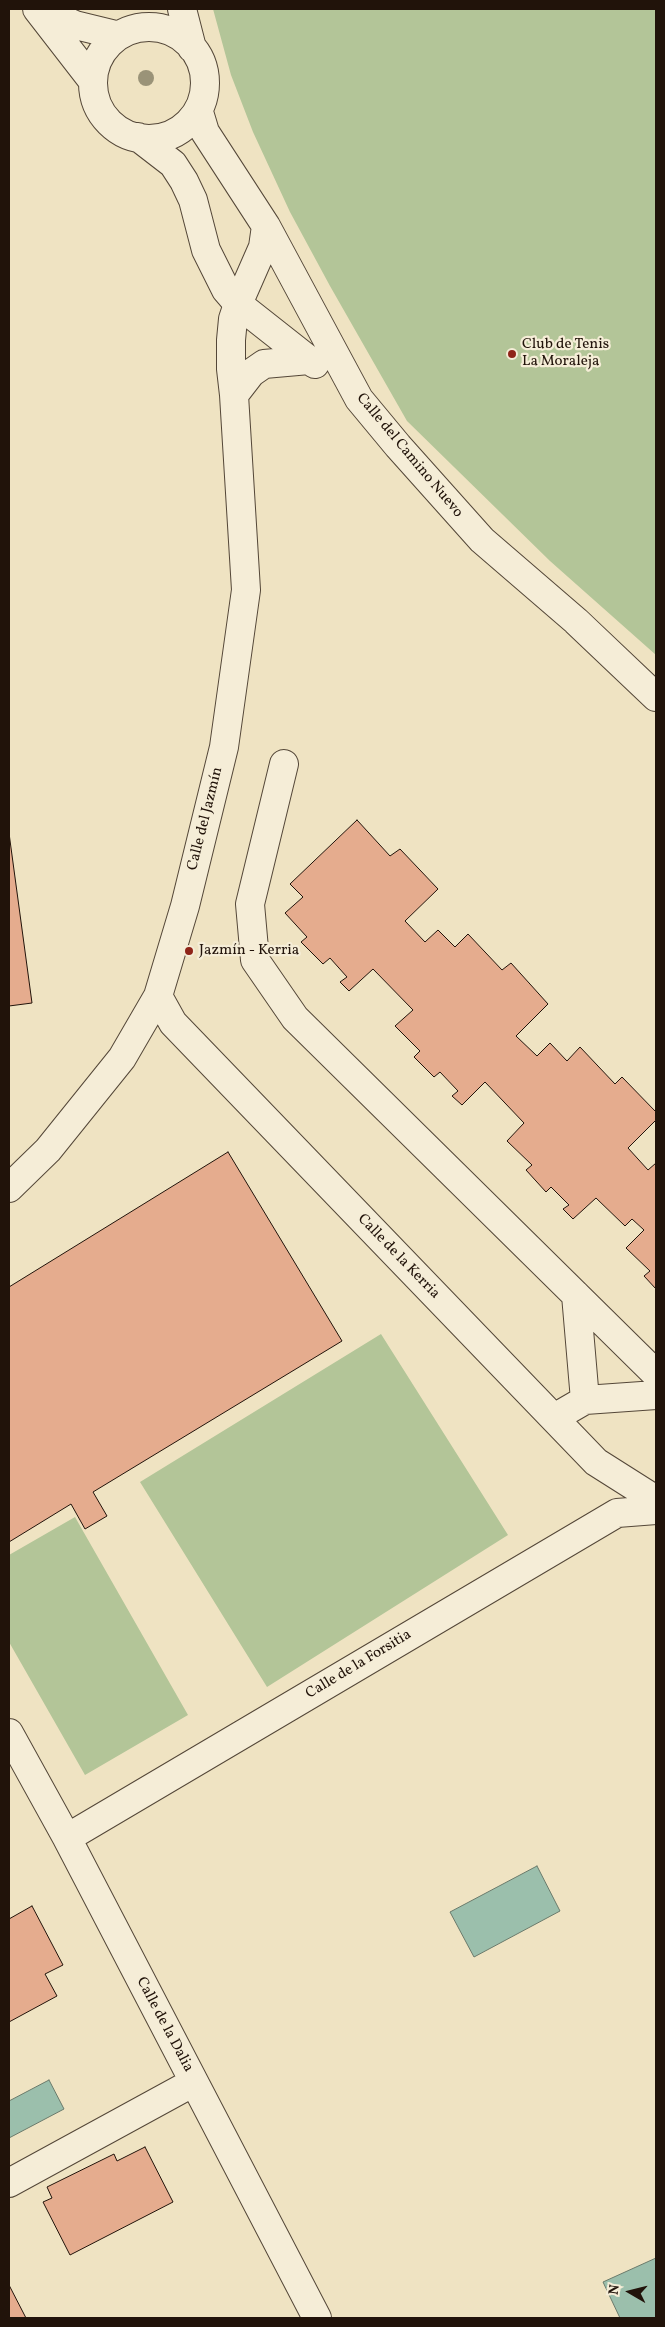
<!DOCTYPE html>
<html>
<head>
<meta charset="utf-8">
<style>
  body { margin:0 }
  #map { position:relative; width:665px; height:2327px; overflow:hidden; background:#efe3c2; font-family:Vollkorn,serif }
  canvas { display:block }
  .frame { position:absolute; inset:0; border:10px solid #21130a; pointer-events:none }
  .north { position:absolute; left:605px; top:2267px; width:50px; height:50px; -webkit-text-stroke:4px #f5edd7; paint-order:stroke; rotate:278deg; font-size:14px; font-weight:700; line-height:20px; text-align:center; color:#21130a }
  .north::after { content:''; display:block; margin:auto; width:18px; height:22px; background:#21130a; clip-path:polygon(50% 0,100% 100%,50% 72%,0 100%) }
</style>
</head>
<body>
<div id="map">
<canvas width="665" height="2327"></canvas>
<div class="frame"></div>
<div class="north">N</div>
</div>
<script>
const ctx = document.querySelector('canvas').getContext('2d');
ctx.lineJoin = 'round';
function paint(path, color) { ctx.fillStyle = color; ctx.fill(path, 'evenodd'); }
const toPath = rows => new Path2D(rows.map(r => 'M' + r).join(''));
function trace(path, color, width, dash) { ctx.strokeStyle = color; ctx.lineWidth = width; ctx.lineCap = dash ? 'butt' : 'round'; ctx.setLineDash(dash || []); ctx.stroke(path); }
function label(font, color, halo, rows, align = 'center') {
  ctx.font = font + ' Vollkorn,serif'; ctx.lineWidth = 4.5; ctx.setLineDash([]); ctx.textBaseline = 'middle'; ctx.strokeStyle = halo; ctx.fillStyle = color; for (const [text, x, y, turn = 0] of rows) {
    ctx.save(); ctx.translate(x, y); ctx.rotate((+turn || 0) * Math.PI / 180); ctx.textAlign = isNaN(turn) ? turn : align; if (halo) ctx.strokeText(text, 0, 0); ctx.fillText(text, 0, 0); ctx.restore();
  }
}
paint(toPath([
  [213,9,656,9,656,655,550,561,407,421,330,286,290,212,253,132,231,75],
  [381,1334,508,1535,267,1687,140,1482],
  [75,1517,188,1715,85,1775,9,1642,9,1555]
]), '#b3c598');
const water = toPath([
  [537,1866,560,1911,474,1957,450,1912,537,1866],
  [49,2080,64,2109,9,2138,9,2101,49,2080],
  [656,2258,656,2318,620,2318,603,2282,656,2258]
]);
paint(water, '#9bbfac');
trace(water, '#6a7a6b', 1);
const building = toPath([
  [357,820,390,856,400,849,438,889,405,921,425,942,438,930,455,947,468,934,502,970,511,963,548,1004,516,1036,537,1056,550,1043,567,1061,580,1047,615,1084,622,1077,656,1112,656,1120,628,1148,648,1170,656,1163,656,1289,644,1276,650,1271,626,1248,644,1230,632,1219,625,1226,596,1198,573,1219,563,1209,569,1205,551,1187,546,1192,526,1170,532,1165,507,1141,524,1123,485,1082,462,1105,452,1096,458,1091,440,1072,434,1077,414,1057,420,1051,395,1026,413,1010,373,969,349,991,340,982,347,977,330,958,323,964,301,942,307,937,285,913,303,897,290,884,357,820],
  [9,833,32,1003,9,1006,9,833],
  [228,1152,342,1341,93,1492,107,1516,85,1529,71,1504,9,1542,9,1287,228,1152],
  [32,1906,63,1965,45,1974,57,1996,9,2022,9,1919,32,1906],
  [145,2147,173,2202,70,2255,43,2202,52,2198,47,2187,114,2154,117,2161,145,2147],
  [9,2285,26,2318,9,2318,9,2285]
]);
paint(building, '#e5ac8e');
trace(building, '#21130a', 1);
const minor = toPath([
  [37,9,92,80],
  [45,9,57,17,75,25,116,35],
  [182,9,192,48],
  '93 83a56 56 0 1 1 112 0a56 56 0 1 1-112 0Z',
  [199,112,205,132,266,226,359,399,398,446,482,540,576,621,656,697],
  [138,137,173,164,184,181,193,200,206,250,226,290,238,304,309,360],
  [234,395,251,373,264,364,309,360,315,364],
  [284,764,250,904,255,960,295,1018,656,1374],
  [158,996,173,1023,596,1462,656,1500],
  [9,1188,48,1150,122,1058,158,996,185,906,224,747,246,590,234,395,231,369,231,340,233,319,238,304,263,247,266,226],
  [576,1295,585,1400],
  [554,1418,585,1400,656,1395],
  [9,1733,67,1838,317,2318],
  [67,1838,617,1513,656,1510],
  [9,2183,194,2082]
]);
trace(minor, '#544738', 30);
trace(minor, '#f5edd7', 28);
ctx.fillStyle = '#9a9378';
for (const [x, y] of [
  [146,78]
]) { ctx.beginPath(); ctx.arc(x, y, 8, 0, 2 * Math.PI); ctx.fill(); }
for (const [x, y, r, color] of [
  [512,354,5,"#8f2418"],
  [189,951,5,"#8f2418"]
]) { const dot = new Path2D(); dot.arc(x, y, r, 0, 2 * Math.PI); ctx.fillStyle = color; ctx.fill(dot); trace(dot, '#f5edd7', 2); }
label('15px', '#21130a', '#f5edd7', [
  ["Club de Tenis",522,345],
  ["La Moraleja",522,362],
  ["Jazmín - Kerria",199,951]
], 'left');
label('15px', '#21130a', '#f5edd7', [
  ["Calle del Camino Nuevo",409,456,50],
  ["Calle del Jazmín",206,819,-76],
  ["Calle de la Kerria",398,1257,46],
  ["Calle de la Forsitia",359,1665,-31],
  ["Calle de la Dalia",164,2025,62]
]);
</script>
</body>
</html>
